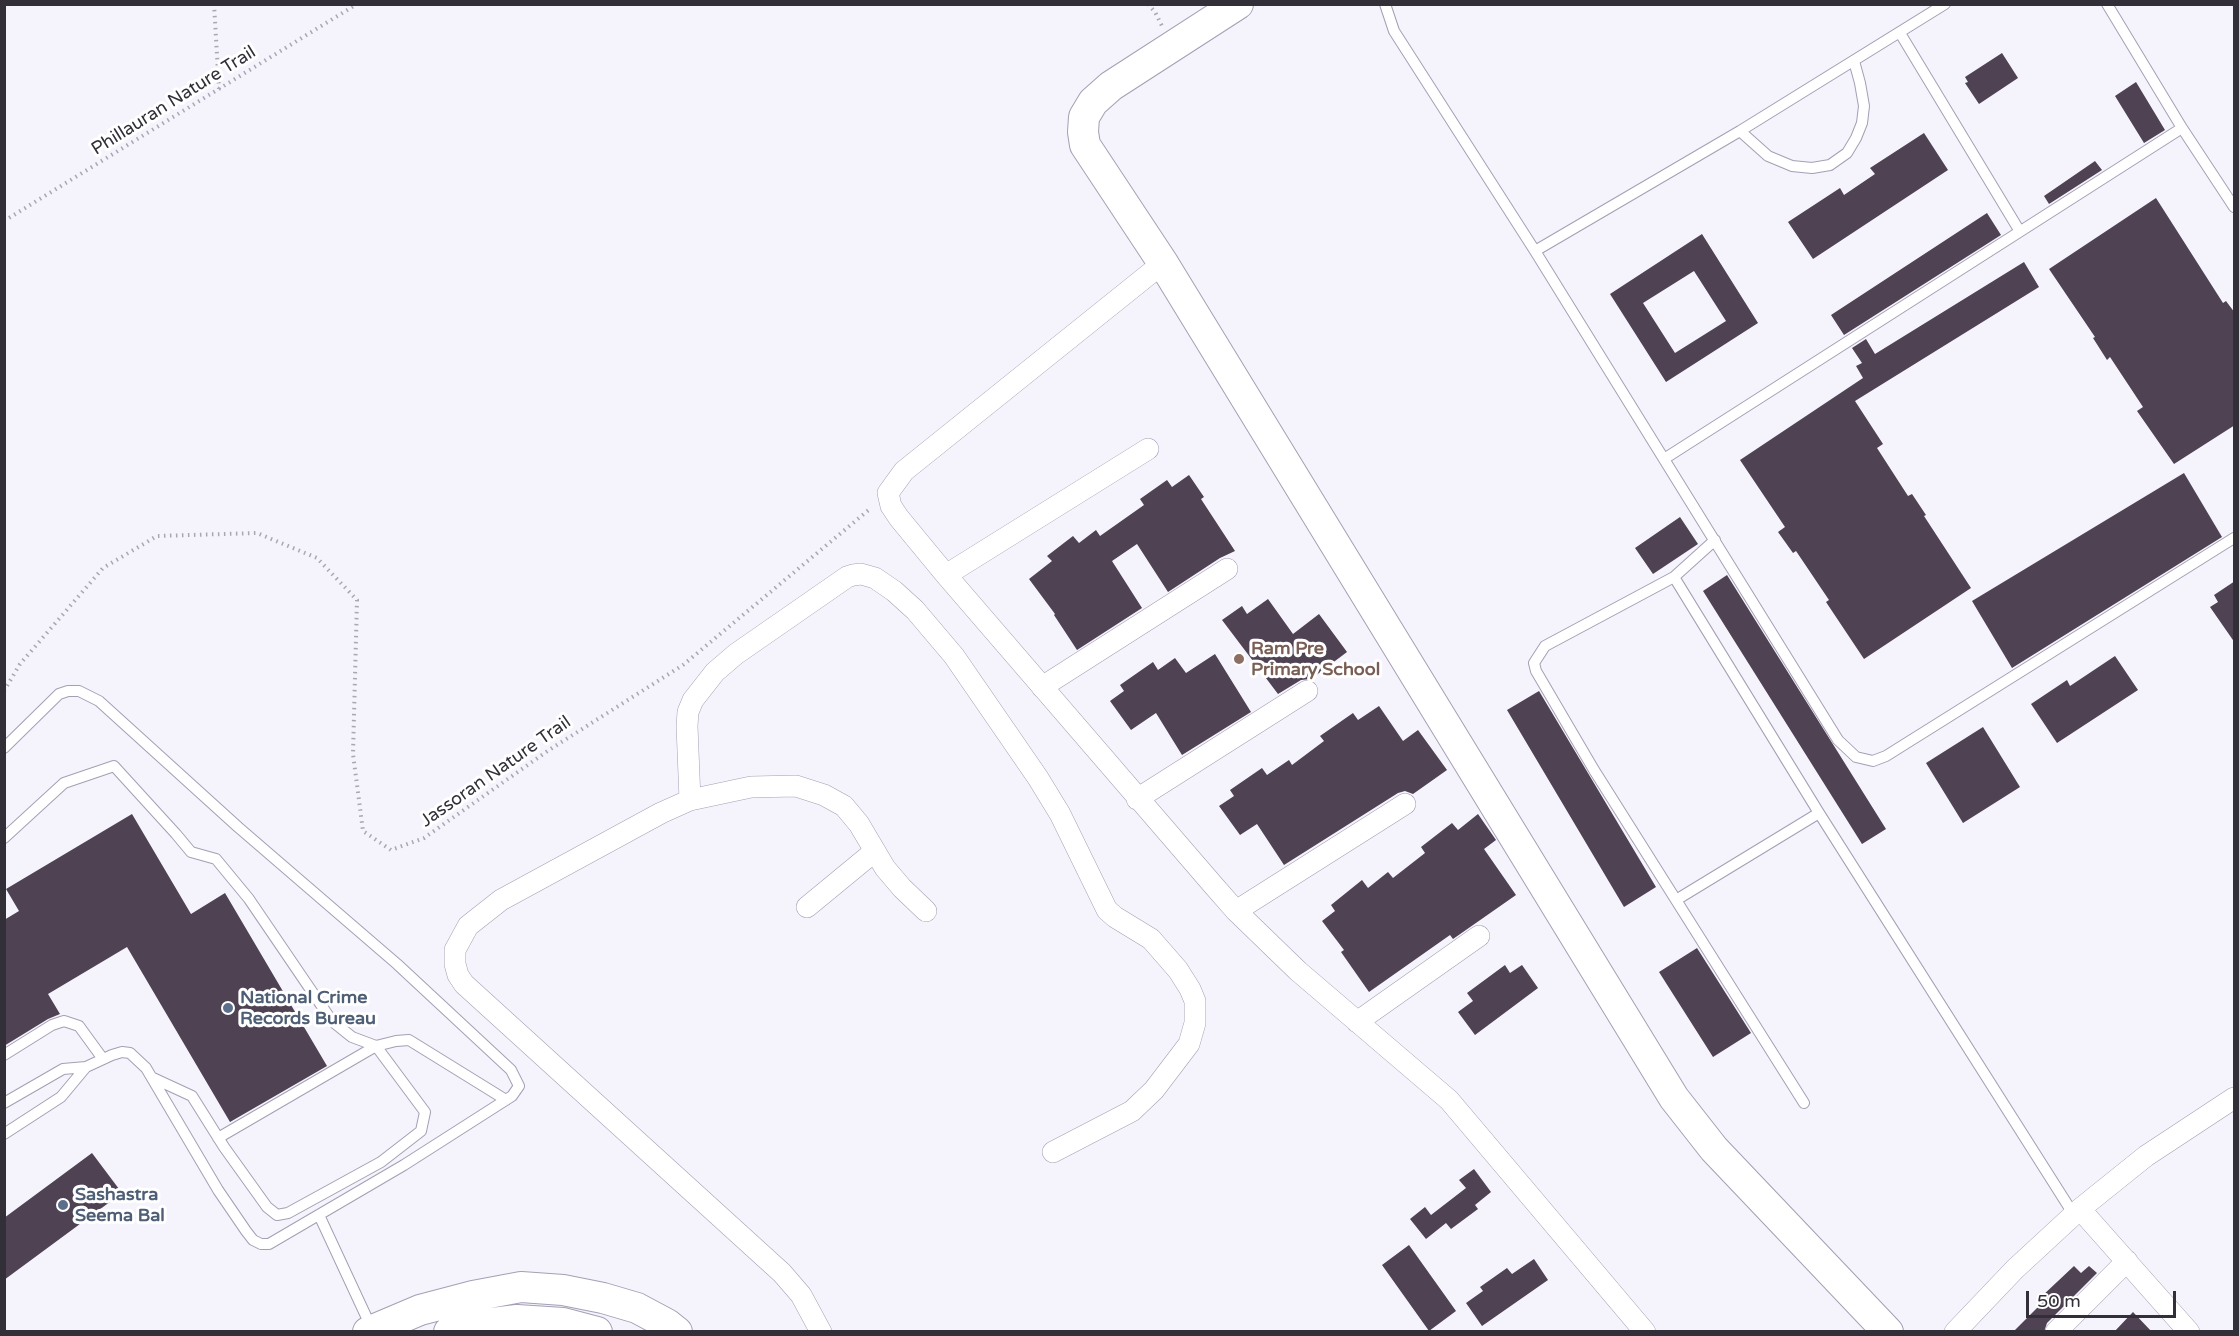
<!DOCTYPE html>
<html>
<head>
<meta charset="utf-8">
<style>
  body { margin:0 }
  #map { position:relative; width:2239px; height:1336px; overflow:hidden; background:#f5f3fc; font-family:"Varela Round",sans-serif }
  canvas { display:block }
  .frame { position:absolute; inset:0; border:6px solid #322f38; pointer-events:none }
  .scale { position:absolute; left:2026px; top:1291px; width:150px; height:27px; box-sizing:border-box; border:3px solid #322f38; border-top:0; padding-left:8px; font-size:18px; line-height:21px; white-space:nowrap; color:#322f38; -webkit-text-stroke:4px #fff; paint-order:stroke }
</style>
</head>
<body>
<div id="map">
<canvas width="2239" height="1336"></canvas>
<div class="frame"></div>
<div class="scale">50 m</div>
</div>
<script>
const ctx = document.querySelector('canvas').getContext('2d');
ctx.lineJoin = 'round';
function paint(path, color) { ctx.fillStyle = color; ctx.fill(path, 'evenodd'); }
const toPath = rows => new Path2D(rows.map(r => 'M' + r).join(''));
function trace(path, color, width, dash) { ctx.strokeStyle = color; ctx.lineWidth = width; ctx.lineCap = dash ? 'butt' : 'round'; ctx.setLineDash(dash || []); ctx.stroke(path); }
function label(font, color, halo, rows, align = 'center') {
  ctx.font = font + ' "Varela Round",sans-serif'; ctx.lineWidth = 6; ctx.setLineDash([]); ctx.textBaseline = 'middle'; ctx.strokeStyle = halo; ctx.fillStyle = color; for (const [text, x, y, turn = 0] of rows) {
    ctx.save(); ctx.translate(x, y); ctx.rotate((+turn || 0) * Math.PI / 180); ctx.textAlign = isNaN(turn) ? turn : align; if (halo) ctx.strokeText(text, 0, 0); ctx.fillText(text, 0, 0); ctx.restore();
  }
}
paint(toPath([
  [2002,53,2018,78,1979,104,1965,83,1968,82,1965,77],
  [2136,82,2165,130,2144,143,2115,96],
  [1924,133,1948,170,1813,259,1788,222,1840,188,1844,195,1875,174,1870,168],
  [2095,161,2102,170,2049,204,2044,196],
  [2156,198,2223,303,2226,301,2235,313,2235,425,2174,464,2137,411,2143,407,2110,357,2107,360,2093,338,2095,337,2049,269],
  [1987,213,2001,235,1844,335,1831,315],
  [1702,234,1758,323,1666,382,1610,294],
  [1694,271,1726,321,1675,353,1643,303],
  [2024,262,2039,287,1855,401,1883,444,1877,448,1908,496,1912,494,1926,515,1924,516,1971,588,1864,659,1826,602,1829,600,1796,551,1793,553,1778,532,1785,527,1740,460,1863,378,1856,366,1862,363,1852,348,1866,339,1875,354],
  [2184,473,2222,537,2012,668,1972,601],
  [1189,475,1204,497,1201,499,1235,551,1220,558,1168,592,1137,544,1112,561,1142,608,1077,650,1054,615,1055,614,1029,579,1052,561,1047,556,1073,536,1079,543,1096,530,1100,536,1144,505,1140,499,1167,480,1172,487],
  [1680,517,1698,544,1653,574,1635,548],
  [1727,575,1886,829,1862,844,1703,591],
  [2235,581,2235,643,2210,607,2218,602,2214,595],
  [1268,599,1293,634,1319,614,1347,652,1311,679,1301,680,1278,694,1222,620,1242,606,1247,614],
  [1215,654,1251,712,1182,755,1156,713,1131,730,1110,701,1124,691,1120,685,1153,662,1158,670,1175,658,1186,673],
  [2115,656,2138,690,2057,743,2031,704,2067,680,2070,686],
  [1539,691,1656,887,1624,907,1507,710],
  [1379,706,1403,741,1418,730,1447,770,1413,794,1405,791,1398,793,1284,865,1257,824,1240,835,1219,806,1234,796,1230,790,1262,768,1267,775,1289,760,1292,765,1324,741,1320,736,1353,713,1358,720],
  [1983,727,2020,787,1963,823,1926,763],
  [132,814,191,914,225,893,327,1066,230,1122,127,947,48,994,60,1014,48,1019,4,1046,4,920,19,911,6,889],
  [1478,814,1496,840,1484,849,1516,895,1453,939,1450,935,1369,992,1341,952,1344,950,1322,921,1335,911,1331,905,1362,880,1368,888,1388,872,1393,878,1425,853,1421,847,1452,823,1458,830],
  [1697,948,1751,1033,1713,1057,1659,972],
  [1505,965,1510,973,1522,965,1538,988,1475,1035,1458,1012,1473,1001,1467,993],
  [92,1153,122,1193,4,1280,4,1218],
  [1474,1169,1491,1192,1475,1205,1478,1209,1451,1229,1446,1223,1426,1239,1410,1219,1425,1207,1431,1215,1466,1188,1459,1180],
  [1409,1245,1456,1311,1429,1331,1382,1265],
  [1534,1259,1548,1280,1482,1326,1466,1303,1483,1291,1480,1287,1507,1268,1512,1274],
  [2074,1266,2081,1273,2089,1266,2097,1273,2047,1323,2044,1332,2013,1332,2044,1301,2041,1297],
  [2133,1312,2152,1332,2114,1332]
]), '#4e4253');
const lane = toPath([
  [1385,4,1394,31,1535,251,1838,740,1856,757,1873,761,1886,756,2234,538],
  [2107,4,2182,128,2234,207],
  [1900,33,2019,230],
  [1740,131,1768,156,1792,166,1812,168,1830,165,1847,153,1856,138,1862,123,1864,106,1860,83,1854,61],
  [1535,251,1740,131,1945,4],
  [1664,459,2182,128],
  [1715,540,1674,577,1819,813,2074,1215],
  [1674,577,1545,646,1534,663,1536,671,1594,770,1804,1103],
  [4,748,59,694,68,691,79,691,99,701,238,827,397,964,511,1070,519,1086,512,1096,404,1165,269,1244,261,1244,253,1240,246,1231,218,1190,146,1068,130,1053,122,1052,112,1055,86,1067,63,1069,4,1103],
  [4,838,64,783,114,766,176,834,191,852,216,859,249,899,332,1021,352,1037,376,1046,425,1112,421,1131,381,1162,288,1213,277,1215,267,1207,224,1147,192,1096,153,1078],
  [1676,900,1819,813],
  [4,1055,52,1025,64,1021,79,1026,103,1059],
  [4,1134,61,1097,86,1067],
  [218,1138,376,1046,396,1041,409,1040,506,1100],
  [319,1215,372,1329]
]);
const street = toPath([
  [1163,263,904,471,888,493,891,506,899,518,946,575,1214,886,1236,911,1298,971,1449,1100,1645,1332],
  [946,575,1148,449],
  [1042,687,1227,569],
  [1137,799,1307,691],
  [690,800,687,726,688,712,693,700,715,672,736,654,847,577,853,575,861,574,875,578,894,591,915,610,954,656,1038,778,1060,814,1107,910,1115,917,1151,939,1178,970,1190,989,1195,1001,1195,1023,1189,1044,1154,1090,1132,1111,1053,1152],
  [807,907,875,851],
  [1236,911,1405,804],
  [1357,1022,1479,936],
  [2080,1209,2189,1332],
  [821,1332,801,1295,782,1273,464,984,458,975,455,964,455,950,468,926,501,900,661,813,690,800,751,787,796,786,824,795,844,806,859,824,885,868,902,888,926,911],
  [1955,1332,2015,1269,2080,1209,2146,1156,2234,1098],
  [2056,1332,2127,1261]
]);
const secondary = toPath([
  [1238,4,1111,86,1093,102,1084,117,1083,132,1085,145,1163,263,1674,1098,1714,1149,1888,1332],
  [368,1332,420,1310,473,1296,521,1287,563,1290,603,1298,637,1308,667,1324,677,1332],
  [449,1332,468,1326,517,1320,563,1323,597,1332]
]);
trace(lane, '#a59fb4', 12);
trace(street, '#a59fb4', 22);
trace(secondary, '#a59fb4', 32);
trace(toPath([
  [214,4,219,89],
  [1148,4,1155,12,1162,26],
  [4,221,357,4],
  [4,691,20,664,103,568,157,536,257,533,317,558,357,600,353,754,363,831,391,850,424,838,549,750,683,665,871,508]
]), '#a9a7b0', 4, [1.5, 4.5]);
trace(lane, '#fff', 10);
trace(street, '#fff', 21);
trace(secondary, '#fff', 30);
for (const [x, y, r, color] of [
  [1239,659,6,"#8d6e63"],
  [228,1008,6,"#5c6f8a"],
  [63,1205,6,"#5c6f8a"]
]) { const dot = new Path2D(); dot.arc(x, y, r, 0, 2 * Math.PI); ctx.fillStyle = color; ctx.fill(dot); trace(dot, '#fff', 2); }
label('18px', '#322f38', '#fff', [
  ["Phillauran Nature Trail",174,101,-32],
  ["Jassoran Nature Trail",496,772,-35]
]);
label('bold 18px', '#785e54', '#fff', [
  ["Ram Pre",1251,649],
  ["Primary School",1251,670]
], 'left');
label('bold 18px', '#4e5e75', '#fff', [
  ["National Crime",240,998],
  ["Records Bureau",240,1019],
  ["Sashastra",75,1195],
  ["Seema Bal",75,1216]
], 'left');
</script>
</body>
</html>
